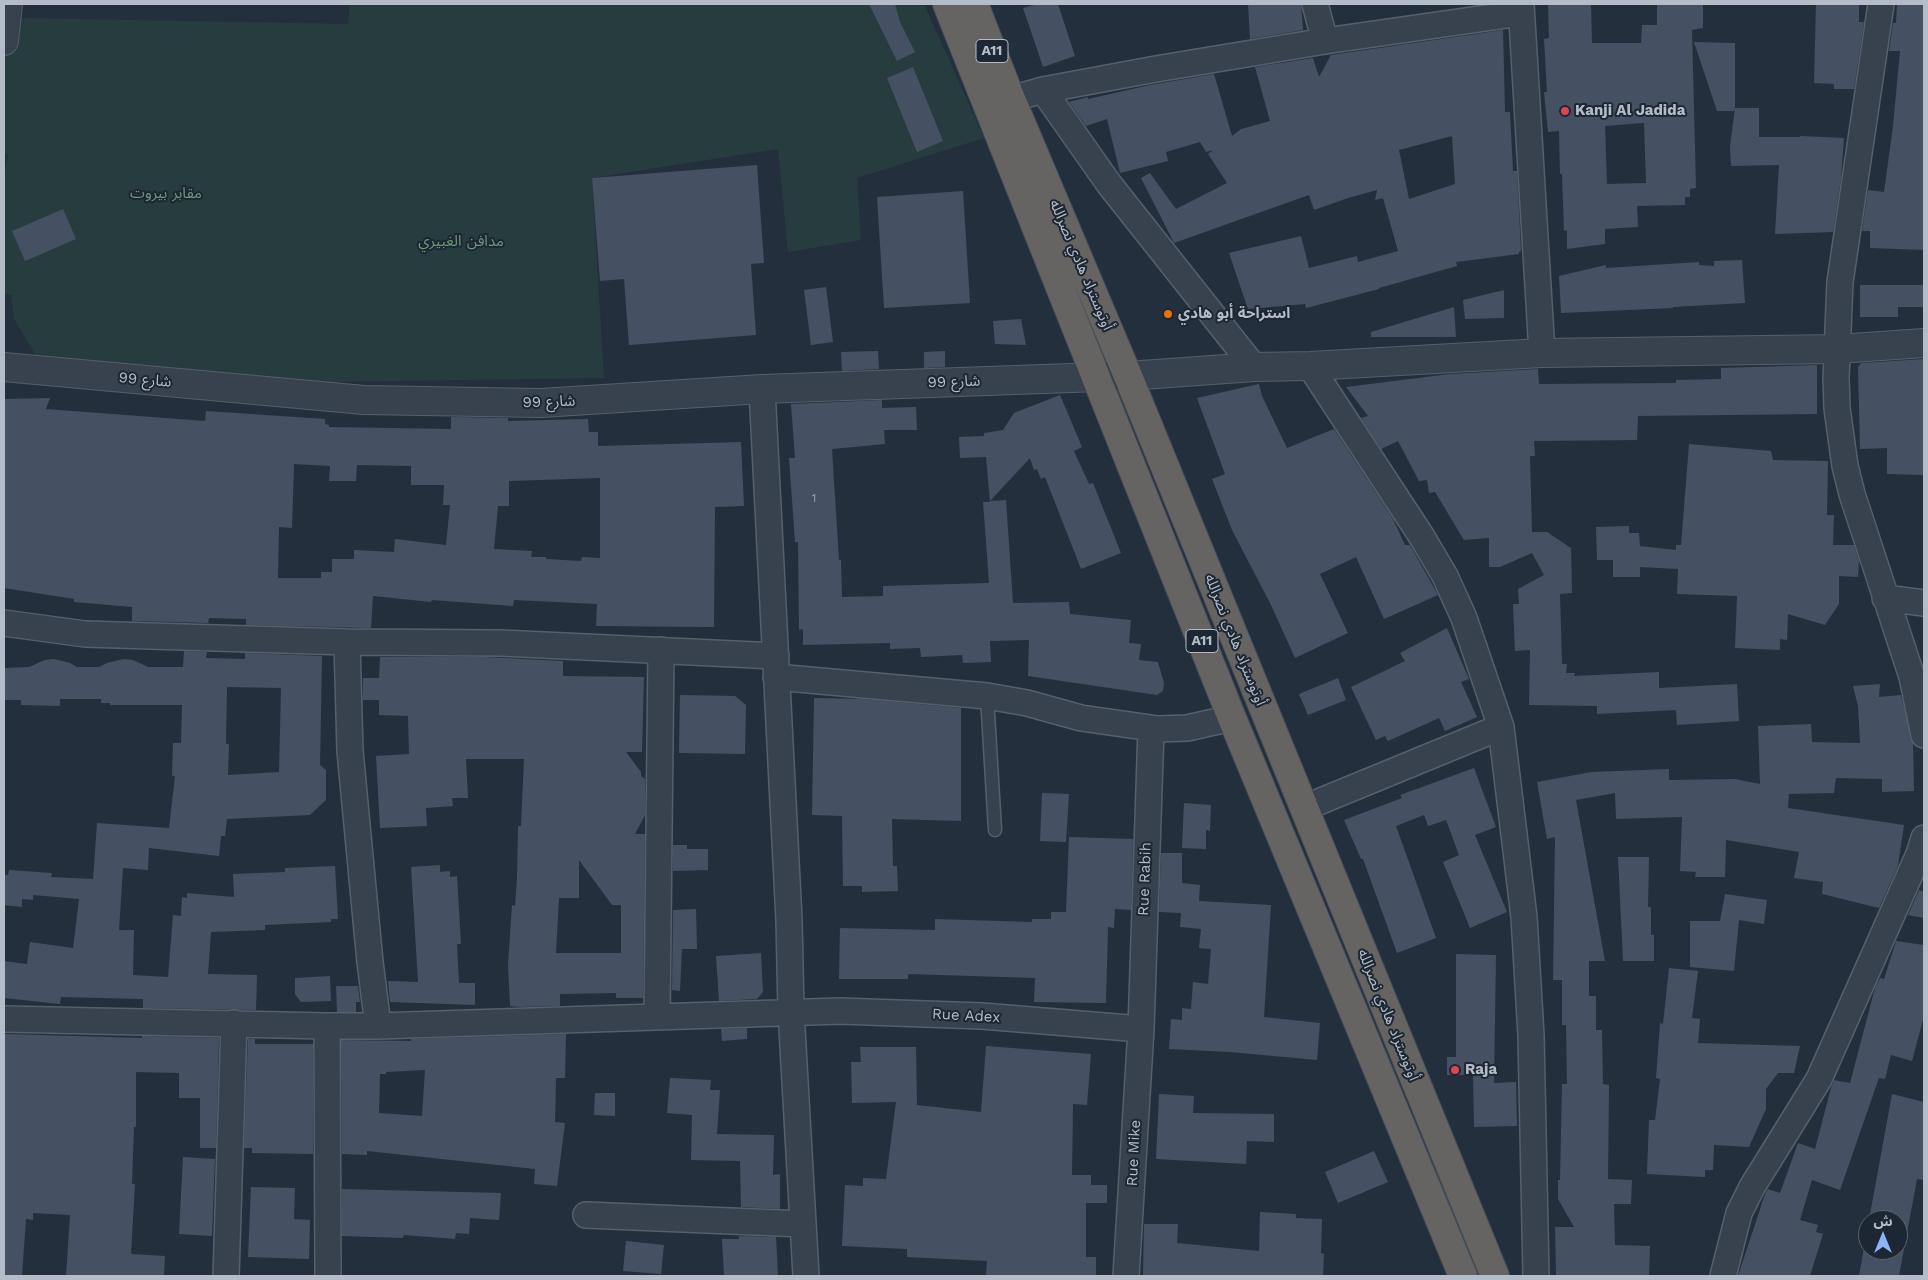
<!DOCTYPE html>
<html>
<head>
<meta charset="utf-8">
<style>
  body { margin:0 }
  #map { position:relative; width:1928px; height:1280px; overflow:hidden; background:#242f3e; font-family:"Work Sans","Noto Sans Arabic",sans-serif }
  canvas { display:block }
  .frame { position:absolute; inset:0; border:5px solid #b4bcc9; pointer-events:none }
  .north { position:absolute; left:1858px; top:1210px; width:50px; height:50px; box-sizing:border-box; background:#1d2633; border:1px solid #59626f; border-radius:50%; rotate:0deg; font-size:14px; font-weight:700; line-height:20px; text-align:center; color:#b4bcc9 }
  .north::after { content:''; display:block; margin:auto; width:18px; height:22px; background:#8ab4f8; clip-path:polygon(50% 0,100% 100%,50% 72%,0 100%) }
</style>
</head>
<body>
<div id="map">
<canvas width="1928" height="1280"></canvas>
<div class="frame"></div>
<div class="north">ش</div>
</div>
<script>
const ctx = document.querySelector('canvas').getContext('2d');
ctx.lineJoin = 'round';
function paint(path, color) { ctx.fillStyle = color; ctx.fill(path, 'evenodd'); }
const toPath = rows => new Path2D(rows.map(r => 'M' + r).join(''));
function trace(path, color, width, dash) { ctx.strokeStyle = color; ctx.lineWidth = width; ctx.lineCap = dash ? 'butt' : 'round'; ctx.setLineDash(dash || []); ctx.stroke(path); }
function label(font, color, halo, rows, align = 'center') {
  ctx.font = font + ' "Work Sans","Noto Sans Arabic",sans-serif'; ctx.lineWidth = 4; ctx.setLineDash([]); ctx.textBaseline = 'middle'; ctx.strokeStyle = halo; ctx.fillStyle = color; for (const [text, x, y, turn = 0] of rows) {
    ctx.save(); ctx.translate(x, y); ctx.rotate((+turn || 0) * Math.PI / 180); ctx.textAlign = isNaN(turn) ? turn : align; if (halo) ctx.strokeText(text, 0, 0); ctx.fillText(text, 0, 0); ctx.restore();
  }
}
paint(toPath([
  [4,4,21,18,348,24,350,4,924,4,984,138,857,178,861,240,788,252,778,149,592,178,604,378,325,382,39,361,14,319,11,295,4,293,4,180,8,154,4,153]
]), '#263c3f');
paint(toPath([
  [869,4,895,4,900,22,915,52,897,61],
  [1038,4,1058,4,1075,56,1043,67,1023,8],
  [1248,4,1301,4,1303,30,1250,39],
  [1548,4,1591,4,1592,43,1641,43,1642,25,1657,25,1657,4,1703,4,1703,28,1692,30,1696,188,1690,189,1690,197,1685,197,1685,205,1637,206,1638,227,1605,229,1605,244,1567,249,1567,230,1564,231,1562,174,1560,174,1559,131,1548,132,1544,92,1547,92,1544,39,1549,38],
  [1644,123,1646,183,1607,184,1605,126],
  [1816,4,1859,4,1859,22,1864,22,1854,89,1834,89,1834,84,1814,83],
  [1897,4,1924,4,1924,250,1870,248,1870,231,1862,231,1868,190,1884,192,1893,126,1900,51,1889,51,1893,23,1896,23],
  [1503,30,1505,112,1510,112,1513,171,1517,171,1521,251,1519,252,1519,254,1456,262,1457,266,1379,288,1379,289,1306,308,1305,304,1248,309,1229,253,1301,236,1309,268,1357,256,1358,262,1398,251,1383,198,1375,200,1377,190,1348,198,1314,210,1309,195,1174,243,1141,178,1150,173,1176,209,1227,183,1208,154,1213,150,1206,152,1200,142,1166,152,1168,161,1120,173,1107,119,1086,126,1069,102,1088,97,1088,99,1150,85,1214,74,1232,136,1241,129,1270,121,1255,67,1313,58,1319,77,1331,55],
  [1452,136,1455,184,1409,199,1399,150],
  [1694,42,1735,43,1735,111,1717,111],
  [913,67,943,141,917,152,887,78],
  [1735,108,1759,108,1759,137,1800,137,1800,136,1844,138,1841,178,1833,232,1775,234,1779,165,1731,166,1730,146],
  [757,165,764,263,751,264,756,335,629,345,624,279,600,281,592,178],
  [963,191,970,303,884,308,877,197],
  [63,209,76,239,25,261,12,231],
  [1742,260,1745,303,1673,307,1673,308,1561,313,1559,276,1606,265,1606,268,1699,262,1699,265,1714,266,1714,261],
  [1860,285,1924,285,1924,307,1898,307,1898,317,1860,317],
  [826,287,833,342,811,345,804,290],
  [1504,290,1504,318,1465,319,1463,300],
  [1454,307,1456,337,1371,337,1371,332],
  [1021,319,1026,345,995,344,993,321],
  [878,351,879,369,842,371,841,352],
  [945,351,945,367,924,368,924,352],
  [1924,359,1924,475,1887,474,1887,448,1860,449,1858,367,1861,363],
  [1817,365,1817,414,1638,416,1637,440,1534,441,1535,456,1530,456,1532,532,1547,532,1571,548,1572,593,1560,594,1562,664,1567,664,1566,673,1575,673,1574,676,1659,672,1659,688,1737,684,1739,721,1677,725,1676,710,1597,714,1597,706,1529,705,1530,650,1515,651,1513,604,1519,604,1518,589,1544,575,1532,553,1500,567,1489,567,1489,538,1464,540,1435,492,1429,493,1427,480,1419,481,1398,441,1381,449,1361,418,1368,416,1346,387,1450,374,1538,369,1539,384,1676,383,1676,380,1721,379,1721,368],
  [1259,384,1262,396,1287,448,1334,429,1393,519,1405,545,1410,545,1438,595,1384,619,1356,557,1320,574,1348,633,1295,658,1271,605,1232,530,1212,479,1225,474,1197,398],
  [1060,395,1082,447,1074,451,1089,484,1093,483,1121,553,1081,569,1045,477,1041,479,1037,469,1034,470,1030,458,990,501,1006,500,1013,603,1069,602,1070,614,1131,620,1129,643,1141,644,1139,660,1158,662,1164,683,1163,691,1157,695,1028,676,1029,640,990,641,991,662,963,663,962,655,921,657,920,648,890,649,890,643,803,645,803,629,799,630,798,542,795,542,789,458,795,458,791,404,882,400,882,408,916,407,917,430,884,430,885,444,832,449,839,560,841,560,842,597,883,596,883,586,989,583,983,502,990,502,986,457,960,458,959,437,984,436,984,433,1003,430,1014,413],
  [50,398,46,409,205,421,206,411,325,419,325,424,329,425,329,427,451,429,451,417,508,418,508,421,588,419,589,432,598,432,598,446,741,442,744,506,715,507,714,627,596,626,597,604,514,600,513,606,432,600,431,602,373,596,371,628,246,625,246,619,209,618,208,623,132,621,132,607,74,602,74,599,4,588,4,399],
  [294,464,330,466,329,481,356,481,357,465,411,466,411,485,444,485,443,505,450,505,446,545,395,539,394,552,354,550,354,559,332,559,332,572,321,572,321,578,278,578,279,527,292,528],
  [600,478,600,558,582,557,581,561,546,559,546,557,531,557,532,551,494,549,498,506,509,506,509,481],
  [1689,444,1771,451,1773,460,1828,461,1827,515,1834,515,1833,545,1854,545,1859,561,1858,577,1839,576,1839,604,1825,625,1788,614,1787,640,1780,639,1780,650,1735,648,1737,596,1677,594,1678,569,1640,567,1640,577,1613,577,1613,560,1597,560,1596,527,1629,526,1629,533,1639,533,1640,546,1676,550,1676,545,1681,545],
  [1447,628,1469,679,1461,682,1477,717,1445,731,1439,718,1388,741,1385,736,1376,740,1351,687,1405,661,1400,653],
  [184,651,207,652,206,658,245,659,245,653,322,656,320,765,326,770,326,800,310,815,227,819,225,836,221,836,219,856,149,848,148,870,123,868,119,930,134,930,133,975,168,977,173,915,181,916,182,897,187,898,187,893,234,897,233,874,285,872,285,868,335,866,338,919,331,919,331,922,265,925,265,930,211,932,208,974,257,975,256,1010,143,1008,143,999,61,997,60,1004,4,998,4,961,27,964,30,942,73,948,79,899,33,895,33,900,22,899,22,907,4,905,4,875,8,875,9,870,52,873,51,877,93,879,97,823,169,828,175,776,172,776,173,743,181,743,182,705,110,705,110,703,101,703,101,699,60,699,60,706,21,705,21,700,5,700,4,668,29,667,45,660,54,659,70,663,77,667,99,667,107,663,124,659,133,660,148,667,183,667],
  [227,687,281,688,279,772,228,775,229,744,226,744],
  [380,657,486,657,563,661,563,676,644,677,642,752,626,752,641,772,641,776,645,779,645,815,635,834,645,834,643,998,616,998,616,993,560,994,560,1006,520,1007,510,1006,508,965,512,905,515,906,517,879,518,826,521,826,524,759,466,759,468,798,452,798,453,806,426,808,427,826,380,828,376,756,409,754,408,716,379,715,379,700,363,700,363,678,379,678],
  [579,860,612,905,621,905,621,953,556,953,559,898,579,898],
  [1338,678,1346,700,1308,715,1299,694],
  [1880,684,1879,697,1901,695,1913,743,1914,791,1882,792,1882,779,1836,778,1834,793,1789,794,1788,808,1904,825,1898,866,1879,908,1822,894,1823,882,1794,878,1799,852,1726,840,1725,877,1695,877,1696,872,1680,871,1682,817,1616,819,1615,793,1576,800,1605,961,1589,961,1589,996,1596,996,1596,1030,1602,1030,1603,1084,1609,1085,1608,1179,1632,1180,1631,1204,1614,1204,1615,1245,1650,1246,1649,1276,1556,1276,1555,1227,1574,1227,1558,1199,1558,1180,1560,1180,1562,1084,1567,1084,1566,1025,1562,1025,1562,980,1553,980,1555,837,1547,839,1537,782,1592,772,1669,769,1669,780,1735,779,1760,784,1758,726,1811,724,1812,742,1860,743,1858,706,1853,686],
  [680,695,735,696,746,705,745,754,679,753],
  [814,698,865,699,961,708,961,821,892,819,893,866,897,866,898,891,862,892,862,886,843,886,842,816,812,815],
  [1474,768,1496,827,1475,835,1507,912,1470,928,1443,862,1459,855,1446,820,1428,826,1424,815,1396,826,1436,938,1397,953,1363,859,1361,859,1344,820,1402,798,1400,795],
  [1042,793,1069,794,1066,842,1040,841],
  [1184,803,1211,805,1210,831,1206,830,1206,849,1182,848],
  [1069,837,1133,839,1131,910,1115,909,1114,928,1108,927,1106,1003,1034,1002,1035,978,908,974,908,979,839,979,840,928,935,930,935,919,1032,922,1032,919,1051,919,1051,912,1066,912],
  [673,845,687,845,687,849,708,849,708,870,673,871],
  [1161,853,1182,853,1182,883,1200,885,1199,901,1271,905,1264,1017,1320,1023,1317,1060,1230,1052,1169,1049,1171,1019,1182,1020,1182,1008,1191,1009,1193,982,1208,984,1211,949,1199,948,1201,929,1180,927,1181,913,1159,912],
  [1618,857,1649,857,1648,907,1651,907,1651,935,1654,935,1654,961,1623,961],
  [440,865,440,872,450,871,450,877,457,876,461,944,457,944,459,983,475,983,475,1005,390,1002,388,981,418,982,411,867],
  [1919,890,1924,892,1924,918,1908,915],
  [1725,894,1767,900,1764,924,1739,920,1734,971,1690,967,1690,921,1720,921],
  [696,909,697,949,682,949,680,991,672,990,673,910],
  [1896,941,1924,945,1924,1016,1912,1061,1891,1055,1885,1079,1879,1078,1840,1190,1812,1180,1800,1220,1818,1225,1816,1232,1823,1234,1810,1276,1738,1276,1765,1194,1768,1189,1780,1193,1798,1143,1815,1149,1831,1088,1834,1080,1850,1083,1875,988,1880,978,1884,979],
  [761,953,763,992,757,999,719,1001,716,956],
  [1456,954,1496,955,1494,1083,1516,1082,1517,1126,1474,1127,1473,1075,1447,1075,1447,1057,1456,1057],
  [1669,968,1698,971,1692,1018,1700,1019,1698,1043,1800,1046,1794,1073,1778,1073,1766,1089,1766,1109,1749,1147,1714,1145,1713,1170,1705,1170,1705,1177,1647,1174,1649,1120,1655,1120,1660,1079,1656,1078,1660,1023,1663,1024],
  [330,976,331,1001,301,1002,295,994,295,978],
  [336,986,358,986,360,1002,356,1002,356,1012,337,1012],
  [747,1028,747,1039,722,1041,721,1029],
  [4,1034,142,1038,142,1036,219,1038,216,1148,200,1148,200,1098,179,1098,179,1073,136,1072,136,1127,134,1127,132,1184,135,1184,131,1254,165,1256,164,1276,66,1276,70,1215,33,1213,33,1220,26,1219,22,1276,4,1276,5,1162,4,1162],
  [566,1034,565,1078,556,1078,555,1122,565,1123,557,1186,534,1184,535,1169,367,1151,367,1155,342,1154,341,1040,411,1041,411,1039],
  [425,1070,422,1116,379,1113,380,1074,386,1074,386,1072],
  [248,1039,255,1039,255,1044,313,1044,313,1154,252,1153,252,1148,244,1148],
  [986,1046,1091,1054,1087,1105,1073,1104,1072,1175,1091,1175,1091,1185,1107,1185,1107,1203,1086,1203,1086,1257,1096,1257,1096,1276,986,1276,987,1261,907,1257,907,1249,842,1246,845,1185,863,1186,863,1178,886,1179,896,1102,852,1103,851,1062,861,1062,860,1047,916,1047,917,1105,981,1112],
  [670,1078,711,1080,710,1090,720,1090,717,1134,774,1135,773,1175,780,1174,780,1209,741,1207,740,1161,691,1160,692,1115,667,1113],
  [595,1093,615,1093,615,1116,594,1115],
  [1159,1094,1194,1096,1193,1113,1274,1114,1274,1142,1247,1141,1246,1164,1156,1159],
  [1892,1094,1924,1102,1924,1180,1917,1179,1899,1276,1859,1276,1868,1225,1868,1250,1898,1250,1898,1220,1869,1220],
  [1374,1151,1388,1182,1338,1203,1325,1172],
  [183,1157,215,1159,212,1236,179,1234],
  [251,1187,295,1188,294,1219,310,1220,309,1259,248,1257],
  [342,1189,501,1193,499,1220,470,1218,469,1234,456,1233,455,1239,404,1235,403,1238,342,1236],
  [1260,1212,1296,1214,1296,1218,1322,1219,1321,1253,1324,1254,1323,1276,1143,1276,1144,1224,1178,1224,1177,1243,1259,1251],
  [739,1236,776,1237,778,1276,724,1276,722,1239,739,1239],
  [626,1241,664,1245,661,1274,623,1271]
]), '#455162');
const service = toPath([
  [987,696,995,830]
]);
const minor = toPath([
  [1315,4,1325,41],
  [1521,4,1542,353],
  [1881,4,1840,282,1836,378,1837,408,1845,466,1852,494,1912,677,1924,735],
  [1043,90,1109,184,1254,367],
  [1011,99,1043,90,1156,69,1325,41,1521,13],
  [1310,366,1422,537,1445,576,1464,618,1501,727,1524,917,1531,1035,1536,1276],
  [762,389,789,920,791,1011,806,1276],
  [1885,598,1924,603],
  [4,623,85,634,347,642,501,643,776,656],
  [347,642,350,751,370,962,378,1026],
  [776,677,987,696,1027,703,1081,718,1158,729,1187,728,1232,718],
  [1304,808,1501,727],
  [657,1016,661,650],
  [4,1019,327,1026,378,1026,840,1011,982,1016,1141,1029],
  [327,1026,328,1276],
  [586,1215,803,1224],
  [226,1276,234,1023],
  [1126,1276,1141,1029,1151,729],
  [1723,1276,1739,1213,1752,1187,1819,1079,1919,854,1924,838]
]);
const tertiary = toPath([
  [4,41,8,4],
  [4,367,364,400,541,403,762,389,1128,376,1254,367,1310,366,1542,353,1838,349,1924,343]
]);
const trunk = toPath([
  [947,4,1232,718,1463,1276],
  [974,4,1011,99,1128,376,1495,1276]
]);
trace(service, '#565f6c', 15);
trace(minor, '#565f6c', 28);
trace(tertiary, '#565f6c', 30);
trace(trunk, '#434c59', 30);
trace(service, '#38414e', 12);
trace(minor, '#38414e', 25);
trace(tertiary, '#38414e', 28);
trace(trunk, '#656462', 28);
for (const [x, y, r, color] of [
  [1565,111,5,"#e0444e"],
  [1168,314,5,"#e8710a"],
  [1455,1070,5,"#e0444e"]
]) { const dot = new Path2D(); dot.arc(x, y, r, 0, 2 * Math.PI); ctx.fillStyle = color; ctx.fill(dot); trace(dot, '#1d2633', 2); }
label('12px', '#98a1af', null, [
  ["1",814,498]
]);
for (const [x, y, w] of [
  [992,51,32],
  [1202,641,32]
]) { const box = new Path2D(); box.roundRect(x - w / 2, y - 11.5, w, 23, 4); ctx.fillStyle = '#1d2633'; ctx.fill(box); trace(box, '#b4bcc9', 1); }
label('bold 14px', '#b4bcc9', null, [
  ["A11",992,51],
  ["A11",1202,641]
]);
label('bold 15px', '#b4bcc9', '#1d2633', [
  ["Kanji Al Jadida",1575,111],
  ["استراحة أبو هادي",1178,314],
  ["Raja",1465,1070]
], 'left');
label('15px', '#6b9a76', '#1d2633', [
  ["مقابر بيروت",166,194],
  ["مدافن الغبيري",461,242]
]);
label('15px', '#b4bcc9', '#1d2633', [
  ["أوتوستراد هادي نصرالله",1081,265,67],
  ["شارع 99",145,380,5],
  ["شارع 99",954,382,-2],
  ["شارع 99",549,402,-2],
  ["أوتوستراد هادي نصرالله",1235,640,68],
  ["Rue Rabih",1145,879,-88],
  ["أوتوستراد هادي نصرالله",1388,1015,68],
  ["Rue Adex",966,1016,3],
  ["Rue Mike",1134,1153,-87]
]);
</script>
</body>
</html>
